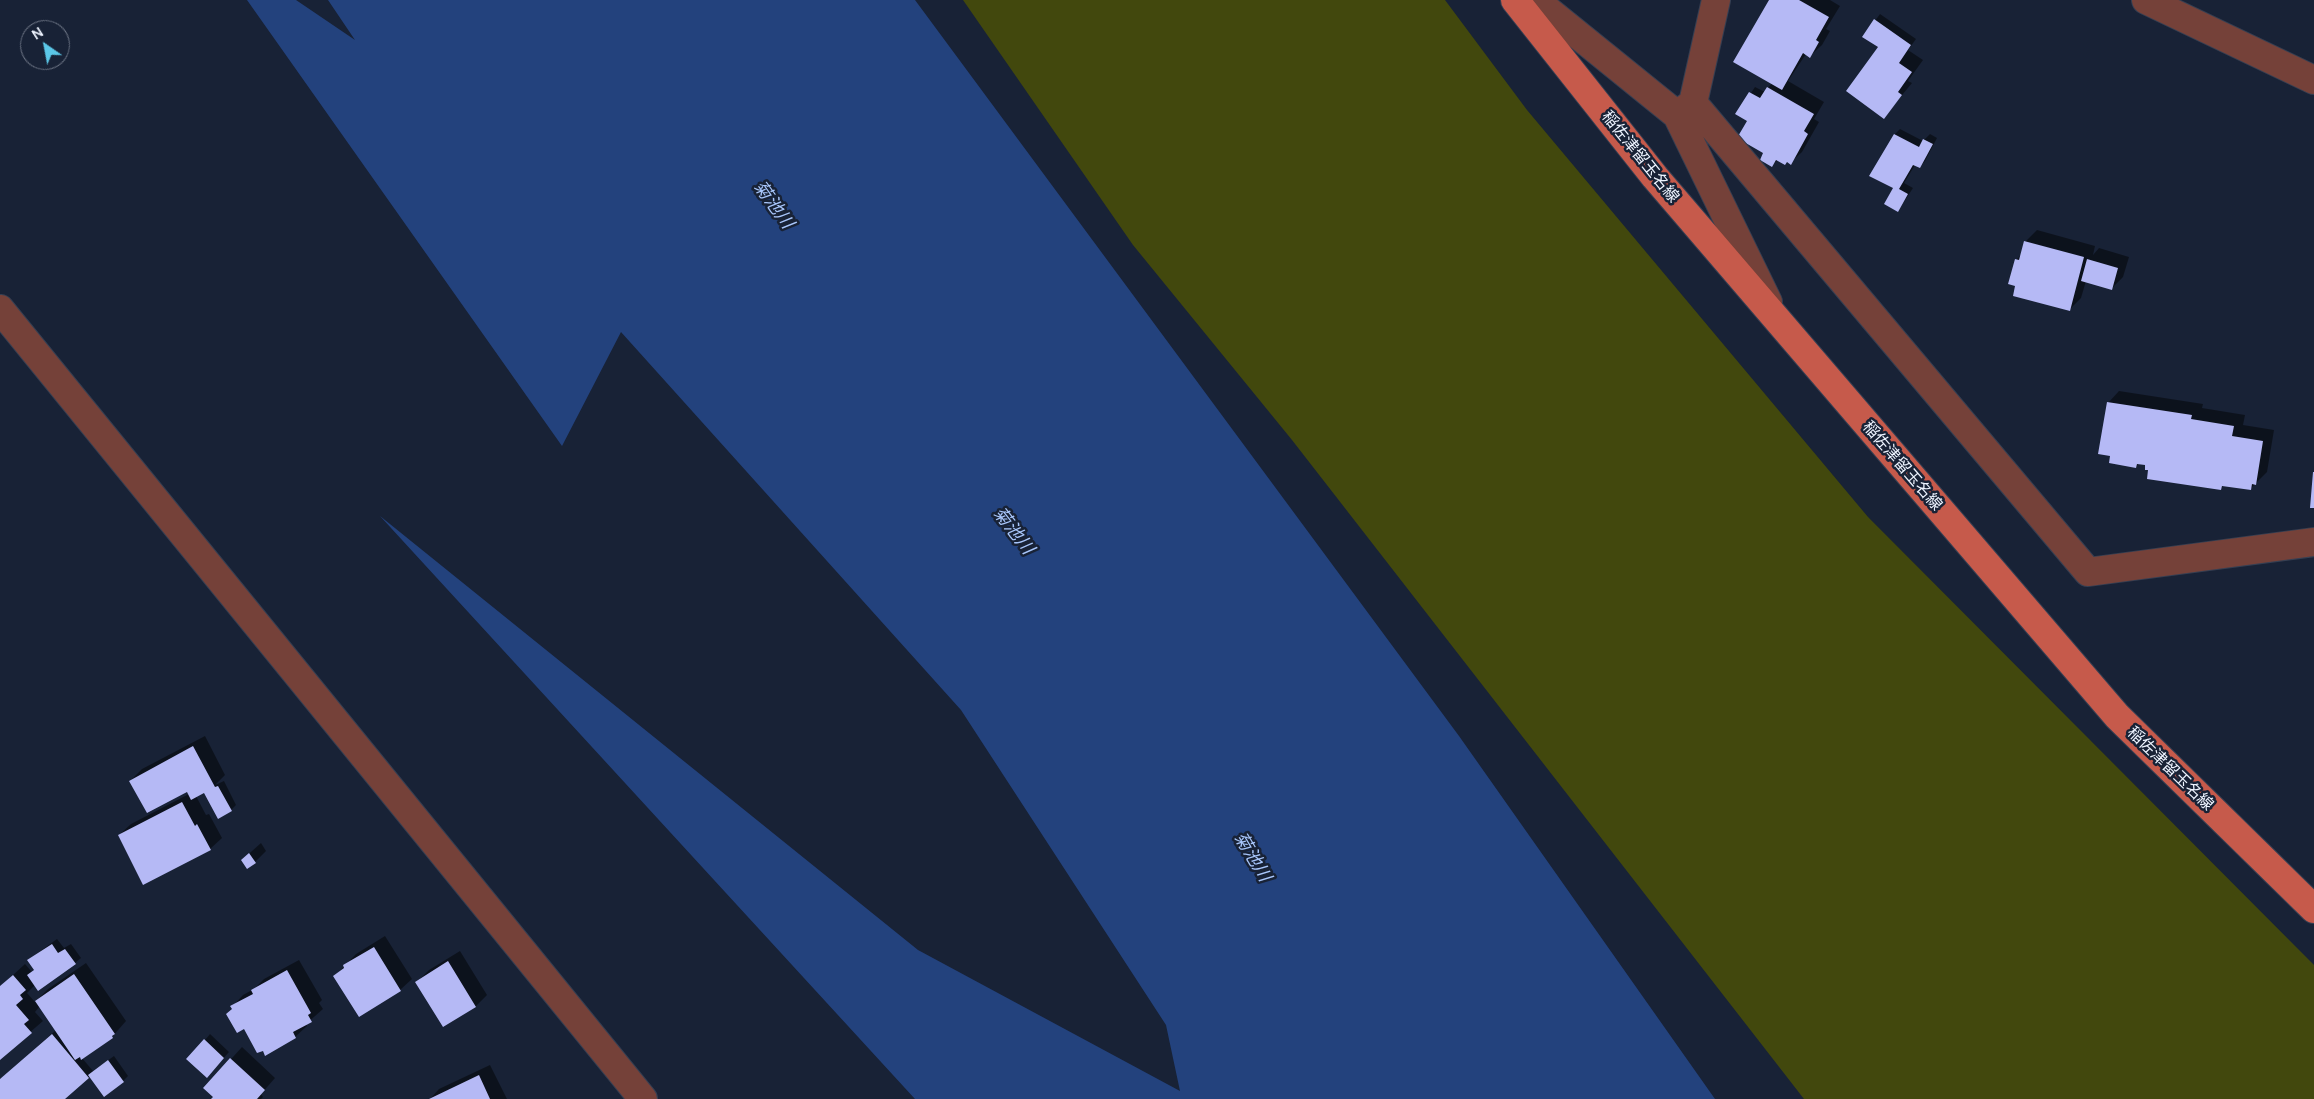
<!DOCTYPE html>
<html>
<head>
<meta charset="utf-8">
<style>
  body { margin:0 }
  #map { position:relative; width:2314px; height:1099px; overflow:hidden; background:#182236; font-family:Manrope,sans-serif }
  canvas { display:block }
  .north { position:absolute; left:20px; top:20px; width:50px; height:50px; box-sizing:border-box; background:#182236; border:1px solid #6e7686; border-radius:50%; rotate:327deg; font-size:14px; font-weight:700; line-height:20px; text-align:center; color:#eef4ff }
  .north::after { content:''; display:block; margin:auto; width:18px; height:22px; background:#5bc7e7; clip-path:polygon(50% 0,100% 100%,50% 72%,0 100%) }
</style>
</head>
<body>
<div id="map">
<canvas width="2314" height="1099"></canvas>
<div class="north">N</div>
</div>
<script>
const ctx = document.querySelector('canvas').getContext('2d');
ctx.lineJoin = 'round';
function paint(path, color) { ctx.fillStyle = color; ctx.fill(path, 'evenodd'); }
const toPath = rows => new Path2D(rows.map(r => 'M' + r).join(''));
function trace(path, color, width, dash) { ctx.strokeStyle = color; ctx.lineWidth = width; ctx.lineCap = dash ? 'butt' : 'round'; ctx.setLineDash(dash || []); ctx.stroke(path); }
function label(font, color, halo, rows, align = 'center') {
  ctx.font = font + ' Manrope,"Noto Sans JP",sans-serif'; ctx.lineWidth = 5; ctx.setLineDash([]); ctx.textBaseline = 'middle'; ctx.strokeStyle = halo; ctx.fillStyle = color; for (const [text, x, y, turn = 0] of rows) {
    ctx.save(); ctx.translate(x, y); ctx.rotate((+turn || 0) * Math.PI / 180); ctx.textAlign = isNaN(turn) ? turn : align; if (halo) ctx.strokeText(text, 0, 0); ctx.fillText(text, 0, 0); ctx.restore();
  }
}
paint(toPath([
  [963,0,1445,0,1527,110,1868,517,2314,965,2314,1099,1804,1099,1292,440,1133,245]
]), '#42480d');
paint(toPath([
  [247,0,296,0,355,40,328,0,915,0,1459,736,1715,1099,915,1099,380,516,918,950,1180,1091,1166,1025,961,710,621,332,562,446]
]), '#23427d');
paint(toPath([
  [1767,0,1830,0,1840,6,1826,29,1830,31,1822,45,1810,56,1806,54,1788,81,1824,102,1814,119,1819,122,1802,152,1790,163,1778,160,1772,165,1749,121,1737,114,1755,87,1765,92,1772,83,1770,1],
  [1880,14,1916,39,1908,50,1923,60,1908,81,1912,83,1884,117,1879,48,1863,37],
  [1900,129,1923,141,1930,134,1937,138,1925,161,1920,167,1915,165,1904,183,1913,188,1898,211,1894,188,1894,135],
  [2037,230,2095,246,2093,255,2099,248,2129,257,2123,277,2112,288,2086,281,2081,298,2069,310,2017,286,2016,260,2022,254,2025,242],
  [2119,391,2203,404,2202,408,2245,415,2243,425,2274,430,2267,472,2250,489,2224,485,2220,489,2150,469,2147,464,2139,463,2136,467,2112,455,2108,403],
  [205,736,225,775,215,785,224,781,236,805,231,810,211,789,196,796,206,815,209,814,222,838,210,849,119,835,131,824,189,794,187,790,130,781,142,769],
  [261,843,266,851,255,862,242,860],
  [385,936,412,979,400,990,335,976,356,954],
  [57,939,64,948,71,944,81,958,75,963,35,985,27,993,35,1002,48,989,86,963,126,1021,112,1037,82,1058,93,1071,114,1056,128,1076,123,1081,90,1076,63,1099,0,1099,0,1080,56,1030,40,1006,35,1012,43,1021,0,1058,0,987,25,964,32,972,34,969,28,960],
  [460,951,487,995,476,1006,444,1025,417,982,429,970],
  [299,960,322,1000,319,1003,323,1009,306,1024,307,1026,295,1037,233,1008,232,1007,243,995,254,989,264,979],
  [210,1034,229,1052,212,1071,205,1040],
  [242,1047,275,1078,261,1094,263,1097,261,1099,213,1099,215,1097,205,1088],
  [490,1065,507,1099,430,1099,439,1089]
]), '#0007');
paint(toPath([
  [1769,0,1799,0,1829,17,1816,40,1819,42,1810,58,1803,53,1782,90,1733,62],
  [1874,19,1911,45,1899,63,1912,72,1898,92,1902,95,1884,119,1846,91,1878,47,1862,37],
  [1767,87,1814,114,1804,131,1808,134,1791,165,1787,162,1785,165,1776,160,1772,167,1760,160,1763,153,1737,138,1747,121,1735,114,1749,92,1760,98],
  [1894,134,1919,147,1923,139,1933,144,1920,168,1913,165,1899,189,1908,194,1898,212,1884,204,1893,188,1869,176],
  [2024,241,2084,257,2070,311,2013,296,2015,286,2008,284,2015,259,2019,260],
  [2087,259,2118,268,2112,290,2081,281],
  [2107,402,2192,415,2191,419,2234,426,2232,436,2263,441,2256,485,2252,484,2251,490,2222,486,2221,490,2147,479,2148,470,2145,470,2145,465,2137,464,2136,468,2109,463,2110,456,2098,454],
  [2313,472,2314,472,2314,508,2310,508],
  [193,746,215,787,218,786,232,811,218,819,204,793,191,800,187,792,147,813,129,781],
  [182,802,195,826,197,824,211,850,143,885,118,835],
  [249,853,256,863,247,869,241,860],
  [52,944,58,953,65,949,76,964,38,991,27,975,34,970,27,960],
  [374,947,401,991,359,1017,333,976,344,968,343,965],
  [448,961,476,1007,443,1027,415,982],
  [287,970,311,1013,308,1015,312,1022,293,1032,296,1038,265,1056,263,1051,257,1053,244,1029,237,1033,226,1014,232,1009,230,1006,253,994,251,990],
  [74,974,115,1034,112,1036,113,1038,81,1060,80,1057,75,1060,35,1001],
  [13,975,26,990,20,995,23,999,16,1005,29,1020,24,1024,32,1033,0,1060,0,986],
  [52,1034,89,1078,65,1099,0,1099,0,1079],
  [204,1039,224,1058,207,1078,186,1059],
  [230,1058,265,1090,257,1099,211,1099,213,1097,203,1088],
  [108,1060,124,1082,104,1097,88,1075],
  [479,1075,490,1099,429,1099]
]), '#b5b9f5');
const minor = toPath([
  [1535,0,1677,115],
  [1716,0,1693,103,1677,115,1768,302],
  [2146,0,2314,80],
  [1693,103,2088,572,2314,542],
  [0,309,643,1099]
]);
const major = toPath([
  [1515,0,1655,177,2117,716,2314,909]
]);
trace(minor, '#363f52', 30);
trace(major, '#363f52', 30);
trace(minor, '#754139', 28);
trace(major, '#c65a4b', 28);
label('16px', '#eef4ff', '#182236', [
  ["稲佐津留玉名線",1640,157,51],
  ["稲佐津留玉名線",1902,466,49],
  ["稲佐津留玉名線",2170,769,44]
]);
label('italic 18px', '#a8c6fb', '#182236', [
  ["菊池川",773,205,54],
  ["菊池川",1013,531,52],
  ["菊池川",1252,857,59]
]);
</script>
</body>
</html>
